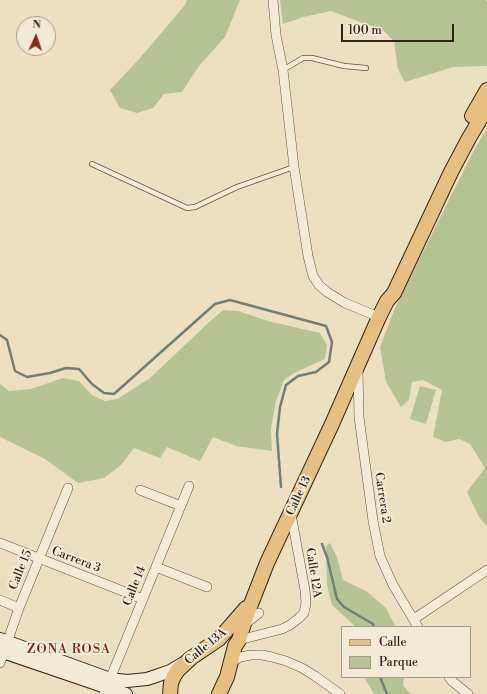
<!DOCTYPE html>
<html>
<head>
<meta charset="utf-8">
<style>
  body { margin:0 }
  #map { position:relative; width:487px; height:694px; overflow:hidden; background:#ebe1c0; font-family:"Libre Bodoni",serif }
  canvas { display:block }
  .legend { position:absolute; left:341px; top:626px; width:130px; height:52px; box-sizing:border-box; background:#f2ecd6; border:1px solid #a69c8a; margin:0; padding:5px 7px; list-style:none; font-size:12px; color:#342418 }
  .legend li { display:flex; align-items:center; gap:8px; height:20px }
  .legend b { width:20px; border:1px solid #a69c8a }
  .north { position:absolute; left:16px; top:16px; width:40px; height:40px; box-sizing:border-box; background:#f2ecd6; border:1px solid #a69c8a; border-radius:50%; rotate:3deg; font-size:11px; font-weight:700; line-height:16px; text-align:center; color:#342418 }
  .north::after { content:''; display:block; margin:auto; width:14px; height:18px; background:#8f2418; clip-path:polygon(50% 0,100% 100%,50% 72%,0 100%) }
  .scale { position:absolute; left:341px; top:24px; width:113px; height:18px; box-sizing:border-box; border:2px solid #342418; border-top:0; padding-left:5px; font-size:12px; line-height:14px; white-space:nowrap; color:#342418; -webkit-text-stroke:3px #f2ecd6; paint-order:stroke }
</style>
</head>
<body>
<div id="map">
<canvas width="487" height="694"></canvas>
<ul class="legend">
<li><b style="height:5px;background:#e6c080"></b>Calle</li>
<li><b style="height:11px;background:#b5c395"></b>Parque</li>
</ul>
<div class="north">N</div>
<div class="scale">100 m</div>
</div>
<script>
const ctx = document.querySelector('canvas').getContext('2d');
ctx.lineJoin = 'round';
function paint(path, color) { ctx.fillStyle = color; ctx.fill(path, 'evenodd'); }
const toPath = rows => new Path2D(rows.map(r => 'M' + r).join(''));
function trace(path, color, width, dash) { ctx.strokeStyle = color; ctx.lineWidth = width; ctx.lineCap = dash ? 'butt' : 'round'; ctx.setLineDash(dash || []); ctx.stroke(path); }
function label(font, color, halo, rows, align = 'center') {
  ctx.font = font + ' "Libre Bodoni",serif'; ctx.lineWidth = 4; ctx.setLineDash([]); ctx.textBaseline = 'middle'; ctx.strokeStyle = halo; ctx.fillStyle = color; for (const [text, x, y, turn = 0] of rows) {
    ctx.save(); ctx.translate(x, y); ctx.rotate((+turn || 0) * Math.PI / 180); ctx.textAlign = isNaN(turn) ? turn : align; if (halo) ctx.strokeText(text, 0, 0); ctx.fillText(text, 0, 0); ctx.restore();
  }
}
paint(toPath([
  [187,0,240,0,225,37,199,66,182,92,164,94,153,108,137,113,120,108,110,90,140,58,185,5],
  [280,0,485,0,487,1,487,66,453,67,405,82,398,70,394,41,384,31,331,11,303,17,283,24],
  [487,128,487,527,479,517,467,492,485,468,470,444,459,439,446,442,433,437,442,390,423,380,412,382,409,400,401,407,386,382,380,347,395,308,472,154],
  [223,310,238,311,268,321,320,333,327,345,325,359,294,373,284,380,276,401,271,429,272,451,236,446,213,437,200,461,167,447,160,458,134,448,121,465,104,478,78,483,45,459,0,437,0,384,9,391,31,389,63,378,79,381,92,395,105,401,117,399,149,379,207,324],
  [420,386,436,390,426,424,410,419],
  [330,543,337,557,343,580,366,591,386,608,396,627,356,627,332,605,327,585,326,546],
  [364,677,404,677,403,685,410,694,374,694]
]), '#b5c395');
trace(toPath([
  [0,335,7,340,15,371,27,377,50,373,66,368,79,369,92,384,104,393,114,394,215,304,230,300,326,326,332,342,329,362,316,372,298,376,286,385,280,407,277,434,281,487],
  [322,544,327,557,337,599,344,607,373,624,374,627],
  [380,677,387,694]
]), '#708075', 2.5);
const service = toPath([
  [283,70,303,58,312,58,344,66,366,68],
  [92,164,187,208,195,207,237,187,294,167]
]);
const minor = toPath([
  [273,0,276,35,283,70,294,167,308,256,313,276,319,285,327,292,345,303,379,317],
  [358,369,359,417,361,432,373,521,380,556,393,585,418,627],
  [140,490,181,506],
  [0,543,143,599],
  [156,567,207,587],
  [0,600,19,608],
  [414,619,487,570],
  [244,625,259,613],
  [239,640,282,629,290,625,299,618,304,613,306,603,305,590,291,514],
  [232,662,240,657,251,655,262,655,272,657,286,661,302,668,315,676,340,694],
  [0,663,19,608,68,488],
  [449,677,452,681,468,694],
  [104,694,189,486]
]);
const secondary = toPath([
  [0,639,110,679,127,681,147,679,156,676,170,671,182,664],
  [0,651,126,694]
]);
const primary = toPath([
  [472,116,487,90],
  [170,694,171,683,174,676,178,670,191,658,219,639,246,608],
  [219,694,227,677,235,646,239,640,246,617,267,563,332,424,379,317,387,301,394,293,451,172,469,138,487,108]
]);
trace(service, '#625342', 6);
trace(minor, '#625342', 10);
trace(secondary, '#342418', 14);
trace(primary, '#342418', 16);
trace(service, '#f2ecd6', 4.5);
trace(minor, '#f2ecd6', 9);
trace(secondary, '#f2ecd6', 12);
trace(primary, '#e6c080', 14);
label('12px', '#342418', '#f2ecd6', [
  ["Calle 13",299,496,-65],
  ["Carrera 2",382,498,81],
  ["Carrera 3",76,560,21],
  ["Calle 15",21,570,-68],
  ["Calle 12A",313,573,81],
  ["Calle 14",135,586,-68],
  ["Calle 13A",206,647,-39]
]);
ctx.letterSpacing = '1px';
label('13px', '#7a1f14', '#f2ecd6', [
  ["ZONA ROSA",69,650]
]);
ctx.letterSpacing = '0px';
</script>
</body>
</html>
